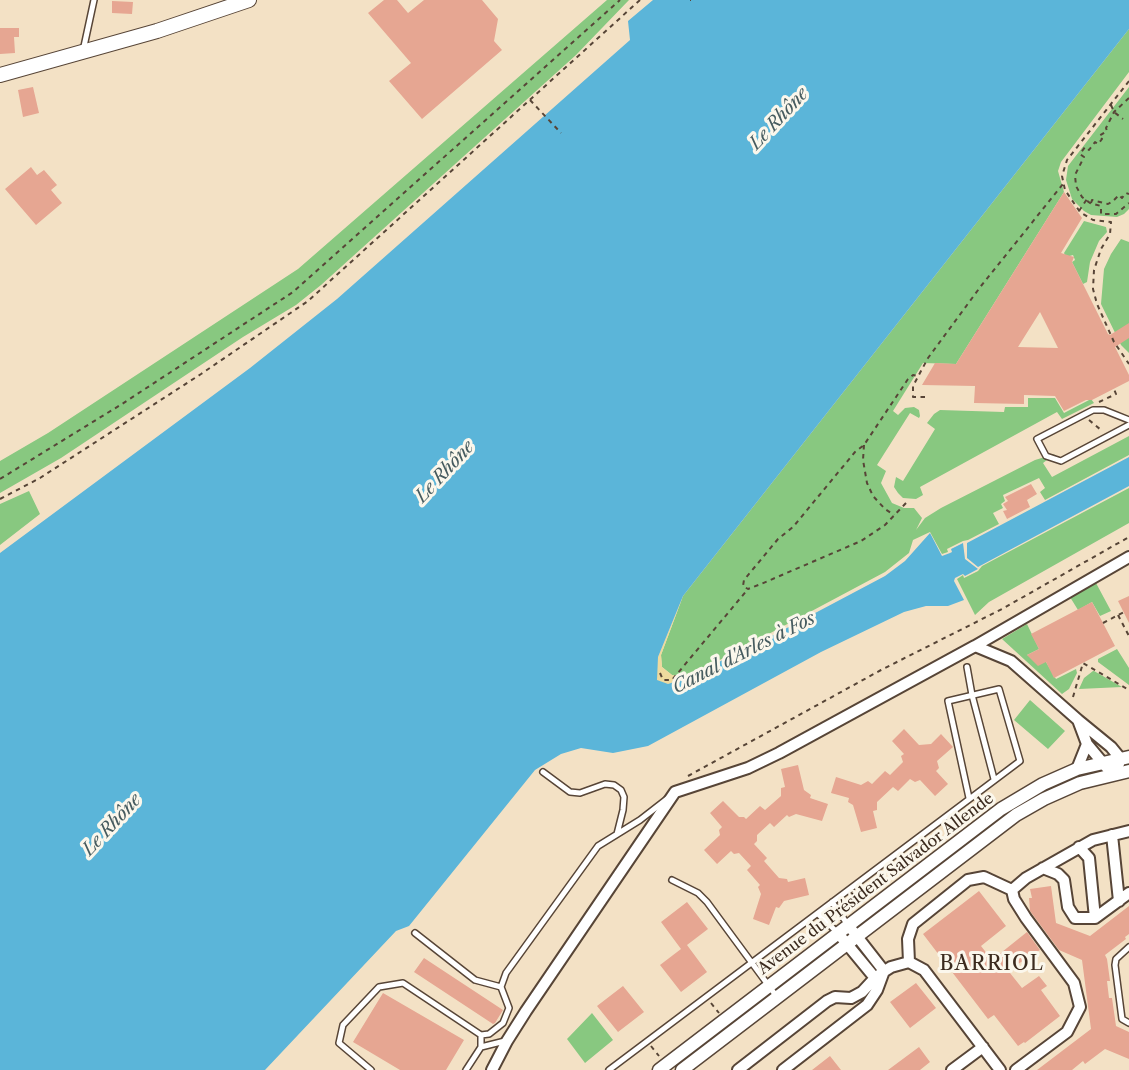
<!DOCTYPE html>
<html>
<head>
<meta charset="utf-8">
<style>
  body { margin:0 }
  canvas { display:block; background:#f3e1c5 }
</style>
</head>
<body>
<canvas width="1129" height="1070"></canvas>
<script>
const ctx = document.querySelector('canvas').getContext('2d');
ctx.lineJoin = 'round';
function paint(path, color) { ctx.fillStyle = color; ctx.fill(path, 'evenodd'); }
const toPath = rows => new Path2D(rows.map(r => 'M' + r).join(''));
function trace(path, color, width, dash) { ctx.strokeStyle = color; ctx.lineWidth = width; ctx.lineCap = dash ? 'butt' : 'round'; ctx.setLineDash(dash || []); ctx.stroke(path); }
function label(font, color, halo, rows, align = 'center') {
  ctx.font = font + ' "Libre Caslon Text",serif'; ctx.lineWidth = 6; ctx.setLineDash([]); ctx.textBaseline = 'middle'; ctx.strokeStyle = halo; ctx.fillStyle = color; for (const [text, x, y, turn = 0] of rows) {
    ctx.save(); ctx.translate(x, y); ctx.rotate((+turn || 0) * Math.PI / 180); ctx.textAlign = isNaN(turn) ? turn : align; if (halo) ctx.strokeText(text, 0, 0); ctx.fillText(text, 0, 0); ctx.restore();
  }
}
paint(toPath([
  [607,0,629,0,576,55,321,285,296,305,243,337,61,458,0,493,0,461,48,433,298,269],
  [1129,29,1129,72,1061,162,1058,171,1064,192,956,364,923,363,893,411,898,415,905,408,914,407,919,410,920,416,919,418,910,413,877,465,886,471,881,483,892,503,904,508,914,508,922,518,916,530,925,518,941,508,1035,460,1055,454,1043,463,1052,477,1129,436,1129,455,1045,500,1040,492,1045,488,1039,478,1003,495,1005,501,1001,504,1003,508,993,513,999,524,968,540,963,541,947,549,948,552,942,554,930,532,913,540,909,553,885,572,686,678,672,675,662,667,661,655,683,596],
  [1129,87,1129,209,1124,214,1117,217,1091,215,1084,211,1072,199,1066,180,1068,166],
  [1084,221,1106,227,1107,232,1099,241,1090,262,1087,282,1083,284,1072,262,1075,260,1073,255,1066,257,1064,253],
  [1121,239,1129,242,1129,353,1121,345,1101,304,1104,269,1111,254],
  [1028,398,1055,398,1064,413,1091,399,1094,403,1062,419,1057,412,920,487,923,495,916,499,903,498,898,493,894,487,896,477,903,481,935,429,927,423,934,414,940,410,1004,412,1005,407,1028,407],
  [1129,488,1129,523,989,602,975,615,957,579,963,575,964,578,978,571,982,566],
  [29,491,40,514,0,545,0,504],
  [1096,583,1111,611,1100,616,1092,602,1078,610,1070,597],
  [1027,624,1039,649,1027,655,1046,662,1056,679,1076,669,1077,673,1069,689,1062,694,1002,639],
  [1117,649,1129,668,1129,685,1098,662,1098,659],
  [1093,671,1094,671,1122,687,1079,689,1084,678],
  [1030,700,1065,731,1048,749,1014,720],
  [592,1013,613,1040,585,1063,567,1039]
]), '#88c880');
paint(toPath([
  [683,596,661,655,662,667,672,675,686,678,668,684,660,682,657,681,656,675,658,657]
]), '#eeda9e');
paint(toPath([
  [653,0,1129,0,1129,29,683,596,658,657,657,680,668,684,686,678,768,638,885,576,905,561,930,533,942,556,950,553,952,552,951,549,963,543,965,559,978,569,965,576,963,574,955,578,954,581,964,600,948,606,926,606,904,612,821,652,648,746,613,753,581,748,561,754,535,770,409,926,396,931,265,1070,0,1070,0,553,250,368,337,299,630,40,628,21],
  [1129,457,1129,486,978,567,967,558,967,543]
]), '#5bb5d9');
paint(toPath([
  [384,0,397,0,408,13,424,0,482,0,498,19,494,41,502,50,422,119,389,81,411,63,368,13],
  [112,1,133,2,132,14,112,13],
  [0,28,19,28,19,37,14,37,15,53,0,54],
  [33,87,39,113,23,117,18,90],
  [31,167,37,175,44,170,57,185,51,190,62,203,36,225,5,189],
  [1064,192,1082,218,1061,253,1074,257,1072,262,1108,334,1110,335,1129,323,1129,338,1115,347,1129,375,1129,381,1092,400,1086,400,1064,411,1055,396,1024,395,1024,404,974,403,975,386,922,385,935,363,956,364],
  [1040,312,1058,348,1018,347],
  [1031,484,1037,494,1027,500,1030,507,1007,519,1003,511,1007,510,1003,504,1008,501,1005,497],
  [1129,596,1129,623,1118,601],
  [1092,602,1115,646,1054,678,1046,662,1038,666,1027,655,1039,649,1031,634],
  [904,729,919,745,931,744,941,734,953,747,937,761,939,768,936,771,948,784,935,796,920,780,915,782,910,779,898,791,893,787,877,802,877,810,873,811,877,828,861,832,853,805,848,802,849,798,831,793,836,777,861,785,868,781,872,784,885,771,890,775,903,762,901,756,904,754,892,741],
  [798,765,804,790,811,795,810,798,828,804,822,821,796,814,789,817,787,815,774,827,770,823,757,835,757,841,754,844,767,858,764,861,779,878,787,879,788,882,805,878,809,895,784,901,779,908,776,907,769,925,753,919,761,894,758,887,760,885,747,870,751,866,739,853,734,854,731,851,717,864,704,850,720,835,719,830,722,827,710,813,723,801,739,817,744,817,746,819,760,806,765,810,781,796,781,788,785,787,781,769],
  [1051,886,1056,923,1090,936,1129,906,1129,934,1125,937,1126,939,1105,955,1107,959,1110,981,1107,981,1109,998,1112,998,1116,1026,1129,1032,1129,1059,1105,1049,1085,1064,1083,1061,1072,1070,1037,1070,1091,1029,1082,960,1059,950,1030,911,1029,898,1032,898,1030,889],
  [979,891,1006,926,981,946,992,960,1027,932,1040,950,1018,964,1010,970,1012,971,1010,973,1022,988,1039,976,1047,986,1041,990,1060,1016,1025,1043,1024,1042,1018,1046,994,1015,988,1019,923,934],
  [687,902,708,929,687,945,707,972,681,992,660,965,681,949,661,922],
  [424,958,503,1010,495,1023,493,1024,414,972],
  [916,983,936,1008,910,1028,890,1002],
  [623,986,644,1012,618,1032,597,1006],
  [383,993,464,1040,446,1070,400,1070,353,1042],
  [919,1047,930,1062,920,1070,888,1070],
  [830,1056,841,1070,812,1070]
]), '#e6a692');
const service = toPath([
  [83,51,94,0],
  [1129,420,1104,410,1093,410,1037,439,1046,456,1061,461,1129,425],
  [967,667,972,695,994,779],
  [543,772,570,792,580,793,605,784,614,785,621,790,624,797,623,810,617,834],
  [672,880,698,893,707,902,777,997],
  [832,902,848,925],
  [818,914,838,933],
  [415,933,475,980,501,987],
  [1129,947,1116,959,1115,965,1122,1019,1129,1023],
  [481,1035,489,1034,503,1023,509,1008,501,987,506,973,598,846,640,820,667,799],
  [481,1047,505,1041],
  [371,1070,339,1043,343,1025,379,987,403,983,481,1035,481,1047,466,1070],
  [609,1070,1020,761,999,689,948,701,969,798]
]);
const minor = toPath([
  [975,646,1011,661,1078,720],
  [1077,769,1087,744,1078,720,1111,747,1120,758,1119,764,1112,774,1087,744],
  [1112,835,1119,901],
  [1079,847,1089,858,1095,918],
  [1043,868,1058,874,1064,880,1068,907,1075,918,1095,918,1129,893],
  [1012,890,1014,899,1026,918,1074,983,1080,1007,1067,1032,1016,1070],
  [1012,890,1026,878,1093,840,1129,831],
  [909,962,908,939,913,924,968,880,984,877,1012,890],
  [909,962,924,970,1000,1070],
  [880,974,891,967,909,962],
  [492,1070,507,1041,526,1011,675,792,748,768,779,753,975,646,1129,557],
  [738,1070,827,1001,835,997,851,998,862,992,875,978,842,938],
  [783,1070,867,1005,877,990,884,971,852,930],
  [952,1070,983,1047]
]);
const tertiary = toPath([
  [659,1070,1001,809,1043,784,1077,769,1129,757],
  [682,1070,1016,815,1044,799,1080,783,1129,771]
]);
const secondary = toPath([
  [0,75,157,31,249,0]
]);
trace(service, '#574537', 8);
trace(minor, '#574537', 14);
trace(tertiary, '#574537', 15);
trace(secondary, '#574537', 16);
trace(toPath([
  [690,0,691,0],
  [1129,81,1067,160,1062,176,1065,190,1080,212,1093,220,1111,222,1110,234,1101,249,1094,270,1093,289,1097,304,1114,342,1129,364],
  [1129,98,1114,112,1106,128,1107,131,1099,136,1102,139,1098,144,1095,142,1089,150,1085,147,1080,154,1084,157,1075,175,1076,186,1082,197,1090,203,1101,206,1101,214,1116,214,1129,203],
  [530,100,561,133],
  [1111,105,1114,112,1123,119],
  [1091,203,1092,200,1108,204,1113,201,1119,195,1122,198,1126,193,1129,194],
  [1079,211,1089,196],
  [925,397,913,397,913,386,928,358,981,286,1063,184],
  [1099,402,1116,394,1114,389],
  [1089,420,1101,430],
  [864,445,863,460,867,483,873,496,885,509,894,515],
  [0,479,122,404,293,292,620,0],
  [0,499,40,478,201,374,308,301,640,0],
  [906,503,885,525,861,541,761,584,748,589,743,586,744,580,778,539,793,527,855,452,864,445,908,379,913,375,919,376],
  [1118,615,1129,636],
  [1103,623,1124,612],
  [660,673,663,680,672,680,748,589],
  [1073,697,1083,663,1129,690],
  [688,776,881,670,1002,609,1129,537],
  [875,878,882,888],
  [711,1003,719,1013],
  [651,1046,659,1056]
]), '#574537', 2, [4.5, 4.5]);
trace(service, '#fff', 5);
trace(minor, '#fff', 10);
trace(tertiary, '#fff', 12);
trace(secondary, '#fff', 14);
label('16px', '#3b2a1e', '#fbf7ec', [
  ["Avenue du Président Salvador Allende",876,884,-37]
]);
label('italic 18px', '#465b5f', '#fbf7ec', [
  ["Le Rhône",779,119,-47],
  ["Le Rhône",445,472,-47],
  ["Canal d'Arles à Fos",744,653,-27],
  ["Le Rhône",112,825,-47]
]);
ctx.letterSpacing = '1.5px';
label('20px', '#3b2a1e', '#fbf7ec', [
  ["BARRIOL",992,964]
]);
ctx.letterSpacing = '0px';
</script>
</body>
</html>
